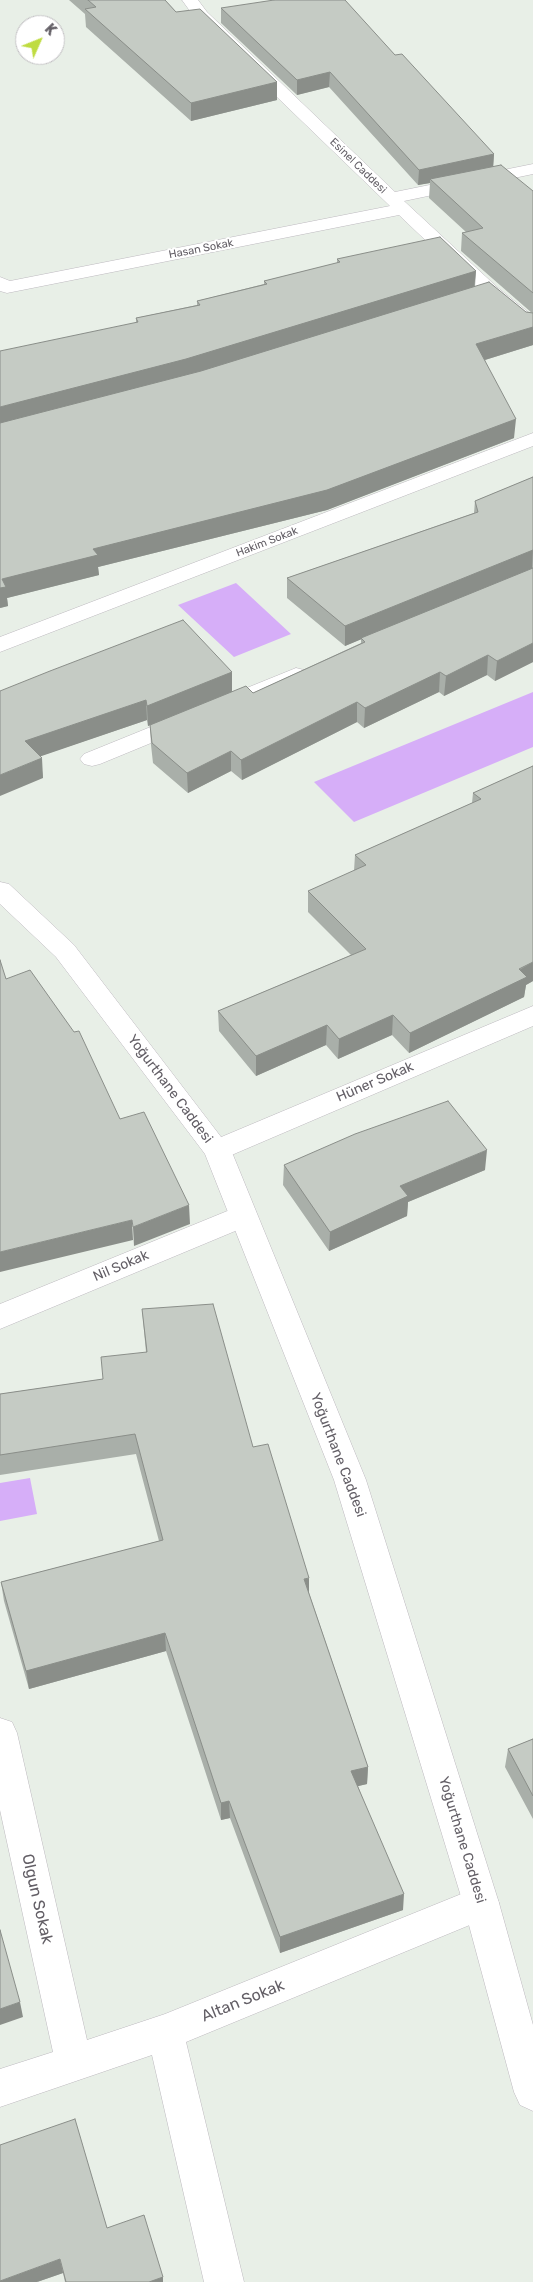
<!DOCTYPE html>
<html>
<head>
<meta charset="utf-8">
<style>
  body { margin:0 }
  #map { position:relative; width:533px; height:2282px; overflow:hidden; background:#e8efe7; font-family:Rubik,sans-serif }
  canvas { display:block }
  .north { position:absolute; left:15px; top:15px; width:50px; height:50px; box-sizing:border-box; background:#fff; border:1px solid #c1bfc2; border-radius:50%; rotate:46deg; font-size:14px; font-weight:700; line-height:20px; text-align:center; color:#635f66 }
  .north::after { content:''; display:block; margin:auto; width:18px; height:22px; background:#bfdc41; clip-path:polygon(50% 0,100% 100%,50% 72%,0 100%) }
</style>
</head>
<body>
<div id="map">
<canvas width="533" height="2282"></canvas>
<div class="north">K</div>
</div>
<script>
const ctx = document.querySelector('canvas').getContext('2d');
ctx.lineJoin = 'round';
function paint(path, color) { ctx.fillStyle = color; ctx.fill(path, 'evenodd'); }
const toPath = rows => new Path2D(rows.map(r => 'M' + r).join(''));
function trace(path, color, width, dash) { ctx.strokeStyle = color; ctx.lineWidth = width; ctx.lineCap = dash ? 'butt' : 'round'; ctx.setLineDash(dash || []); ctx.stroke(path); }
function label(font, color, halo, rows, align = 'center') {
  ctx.font = font + ' Rubik,sans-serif'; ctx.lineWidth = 4; ctx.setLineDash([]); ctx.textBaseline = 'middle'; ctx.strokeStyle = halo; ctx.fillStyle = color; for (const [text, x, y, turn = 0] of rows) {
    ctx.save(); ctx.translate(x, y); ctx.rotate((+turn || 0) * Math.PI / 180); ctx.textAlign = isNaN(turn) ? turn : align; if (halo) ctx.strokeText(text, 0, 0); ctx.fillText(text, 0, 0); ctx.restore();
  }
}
paint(toPath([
  [236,583,291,634,234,657,178,605],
  [533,692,533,747,354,822,314,782],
  [30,1478,37,1514,0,1521,0,1483]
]), '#d6aef8');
const minor = toPath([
  [182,0,198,0,207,12,395,192,533,164,533,174,404,201,498,288,533,316,533,331,526,329,484,296,399,215,7,293,0,291,0,277,10,281,390,206,195,18,182,0],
  [533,433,533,446,0,652,0,637,533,433],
  [296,668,304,670,307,675,304,680,100,764,92,766,84,764,80,759,84,754,296,668],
  [533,1006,533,1026,227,1157,217,1160,207,1157,203,1150,207,1143,533,1006],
  [242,1205,252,1208,256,1216,252,1224,0,1329,0,1304,242,1205],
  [0,1718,12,1722,17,1733,87,2040,165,2014,481,1886,494,1891,499,1903,494,1915,186,2042,244,2282,204,2282,152,2055,0,2107,0,2069,53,2052,0,1810,0,1718]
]);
const secondary = toPath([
  [0,882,9,884,74,945,231,1150,366,1480,499,1903,533,2025,533,2111,520,2105,514,2092,463,1903,334,1480,205,1154,56,957,0,904,0,882]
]);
trace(minor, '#bdb9bf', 1);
trace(secondary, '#bdb8bf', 1);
paint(minor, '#fff');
paint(secondary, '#fff');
paint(toPath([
  [69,0,165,0,176,12,277,82,277,100,191,121,86,27,85,14],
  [221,8,395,55,494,154,493,166,533,191,533,345,485,360,514,438,327,510,98,567,99,575,7,598,8,606,0,608,136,322,136,318,197,305,197,301,264,284,264,281,337,263,337,259,476,271,475,287,526,312,532,313,461,251,462,233,466,232,429,198,430,183,418,185,329,87,297,95,221,23],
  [533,477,533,662,495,681,487,675,444,696,439,692,364,728,357,722,242,780,231,771,188,793,153,763,151,745,150,725,148,726,147,720,40,756,43,778,0,691,232,672,232,691,253,693,361,643,361,639,345,646,287,598,287,578,474,513,475,501],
  [533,766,533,981,526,985,524,997,409,1053,392,1035,338,1059,326,1045,256,1076,219,1031,218,1011,351,955,308,912,308,891,354,871,355,855,472,803,473,793],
  [284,1165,485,1170,408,1202,407,1216,329,1251,283,1185],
  [142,1309,253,1447,309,1593,368,1767,367,1784,358,1786,403,1910,280,1953,230,1818,221,1820,166,1651,29,1689,4,1601,1,1582,159,1541,136,1454,0,1475,0,1394,103,1379,146,1352],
  [533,1739,533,1819,505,1767,508,1749],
  [107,2228,163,2277,163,2282,65,2282,63,2273,37,2282]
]), '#a9afa9');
paint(toPath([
  [330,72,329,87,297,95,297,80],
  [277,82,277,100,191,121,191,103],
  [494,154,493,170,430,179,430,183,418,185,419,170],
  [476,271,474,289,186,378,0,427,0,407],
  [533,327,533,345,475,363,476,344],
  [516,419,514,438,327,510,98,567,99,575,7,598,8,606,0,608,0,588,2,579,93,549],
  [533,550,532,569,345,646,345,626],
  [533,643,533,662,495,681,497,661],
  [488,655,487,675,444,696,446,676],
  [232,672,232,692,148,726,147,706],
  [440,672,439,692,364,728,365,708],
  [146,700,147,720,27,761,25,741],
  [357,702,357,722,242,780,241,760],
  [231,751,231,771,188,793,187,773],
  [42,758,43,778,0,796,0,775],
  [533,962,533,981,526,985,524,997,409,1053,410,1033],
  [393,1015,392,1035,338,1059,339,1039],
  [327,1025,326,1045,256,1076,256,1056],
  [487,1150,485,1170,408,1202,407,1216,329,1251,330,1232,400,1186],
  [189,1205,190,1224,134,1246,133,1227],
  [132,1220,133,1240,0,1272,0,1252],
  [309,1578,309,1596,304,1579],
  [165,1633,166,1651,29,1689,26,1671],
  [368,1767,367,1784,350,1788,351,1771],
  [229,1801,230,1818,221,1820,221,1803],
  [404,1894,403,1910,280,1953,280,1937],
  [20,2002,23,2017,0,2025,0,2009],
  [60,2259,63,2273,37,2282,0,2282,0,2281],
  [163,2277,163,2282,149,2282]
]), '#8a8e89');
const building = toPath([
  [88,0,165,0,176,12,200,9,277,82,191,103,85,9,96,7,88,0],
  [274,0,345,0,395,55,402,54,494,154,419,170,330,72,297,80,221,8,274,0],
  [501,165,533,191,533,293,462,233,483,228,430,179,501,165],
  [440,237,476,271,186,359,0,407,0,351,138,322,136,318,200,305,197,301,267,284,264,281,340,262,337,259,440,237],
  [489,282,526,312,533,313,533,327,476,344,516,419,327,490,93,549,98,555,2,579,6,587,0,588,0,423,201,371,489,282],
  [533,477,533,550,345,626,287,578,478,512,475,501,533,477],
  [533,568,533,643,497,661,488,655,446,676,440,672,365,708,357,702,241,760,231,751,187,773,152,743,150,725,246,686,253,693,365,642,361,638,533,568],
  [183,620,232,672,147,706,146,700,25,741,42,758,0,775,0,691,50,671,183,620],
  [533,766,533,962,519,969,527,977,410,1033,393,1015,339,1039,327,1025,256,1056,218,1011,366,949,308,891,366,865,355,855,481,799,473,793,533,766],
  [0,960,6,979,30,970,74,1032,79,1031,120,1119,144,1112,189,1205,133,1227,132,1220,0,1252,0,960],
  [448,1101,487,1150,400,1186,408,1196,330,1232,284,1165,355,1134,448,1101],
  [213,1304,253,1447,268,1444,309,1578,304,1579,368,1767,351,1771,404,1894,280,1937,229,1801,221,1803,165,1633,26,1671,1,1582,163,1540,135,1434,0,1455,0,1394,103,1379,101,1357,147,1352,142,1309,213,1304],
  [533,1739,533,1796,508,1749,533,1739],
  [0,1930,20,2002,0,2009,0,1930],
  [75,2119,107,2228,144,2215,163,2277,149,2282,66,2282,60,2259,0,2281,0,2145,75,2119]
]);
paint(building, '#c5cbc4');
trace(building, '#8a8e89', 1);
label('11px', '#635f66', '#fff', [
  ["Esinel Caddesi",358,166,44],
  ["Hasan Sokak",201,249,-11],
  ["Hakim Sokak",267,542,-21]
]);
label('14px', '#635f66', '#fff', [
  ["Hüner Sokak",375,1082,-23],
  ["Yoğurthane Caddesi",170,1089,53],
  ["Nil Sokak",121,1266,-23],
  ["Yoğurthane Caddesi",338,1455,69],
  ["Yoğurthane Caddesi",462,1840,73]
]);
label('16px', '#635f66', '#fff', [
  ["Olgun Sokak",37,1899,77],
  ["Altan Sokak",243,2001,-22]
]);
</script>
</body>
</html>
